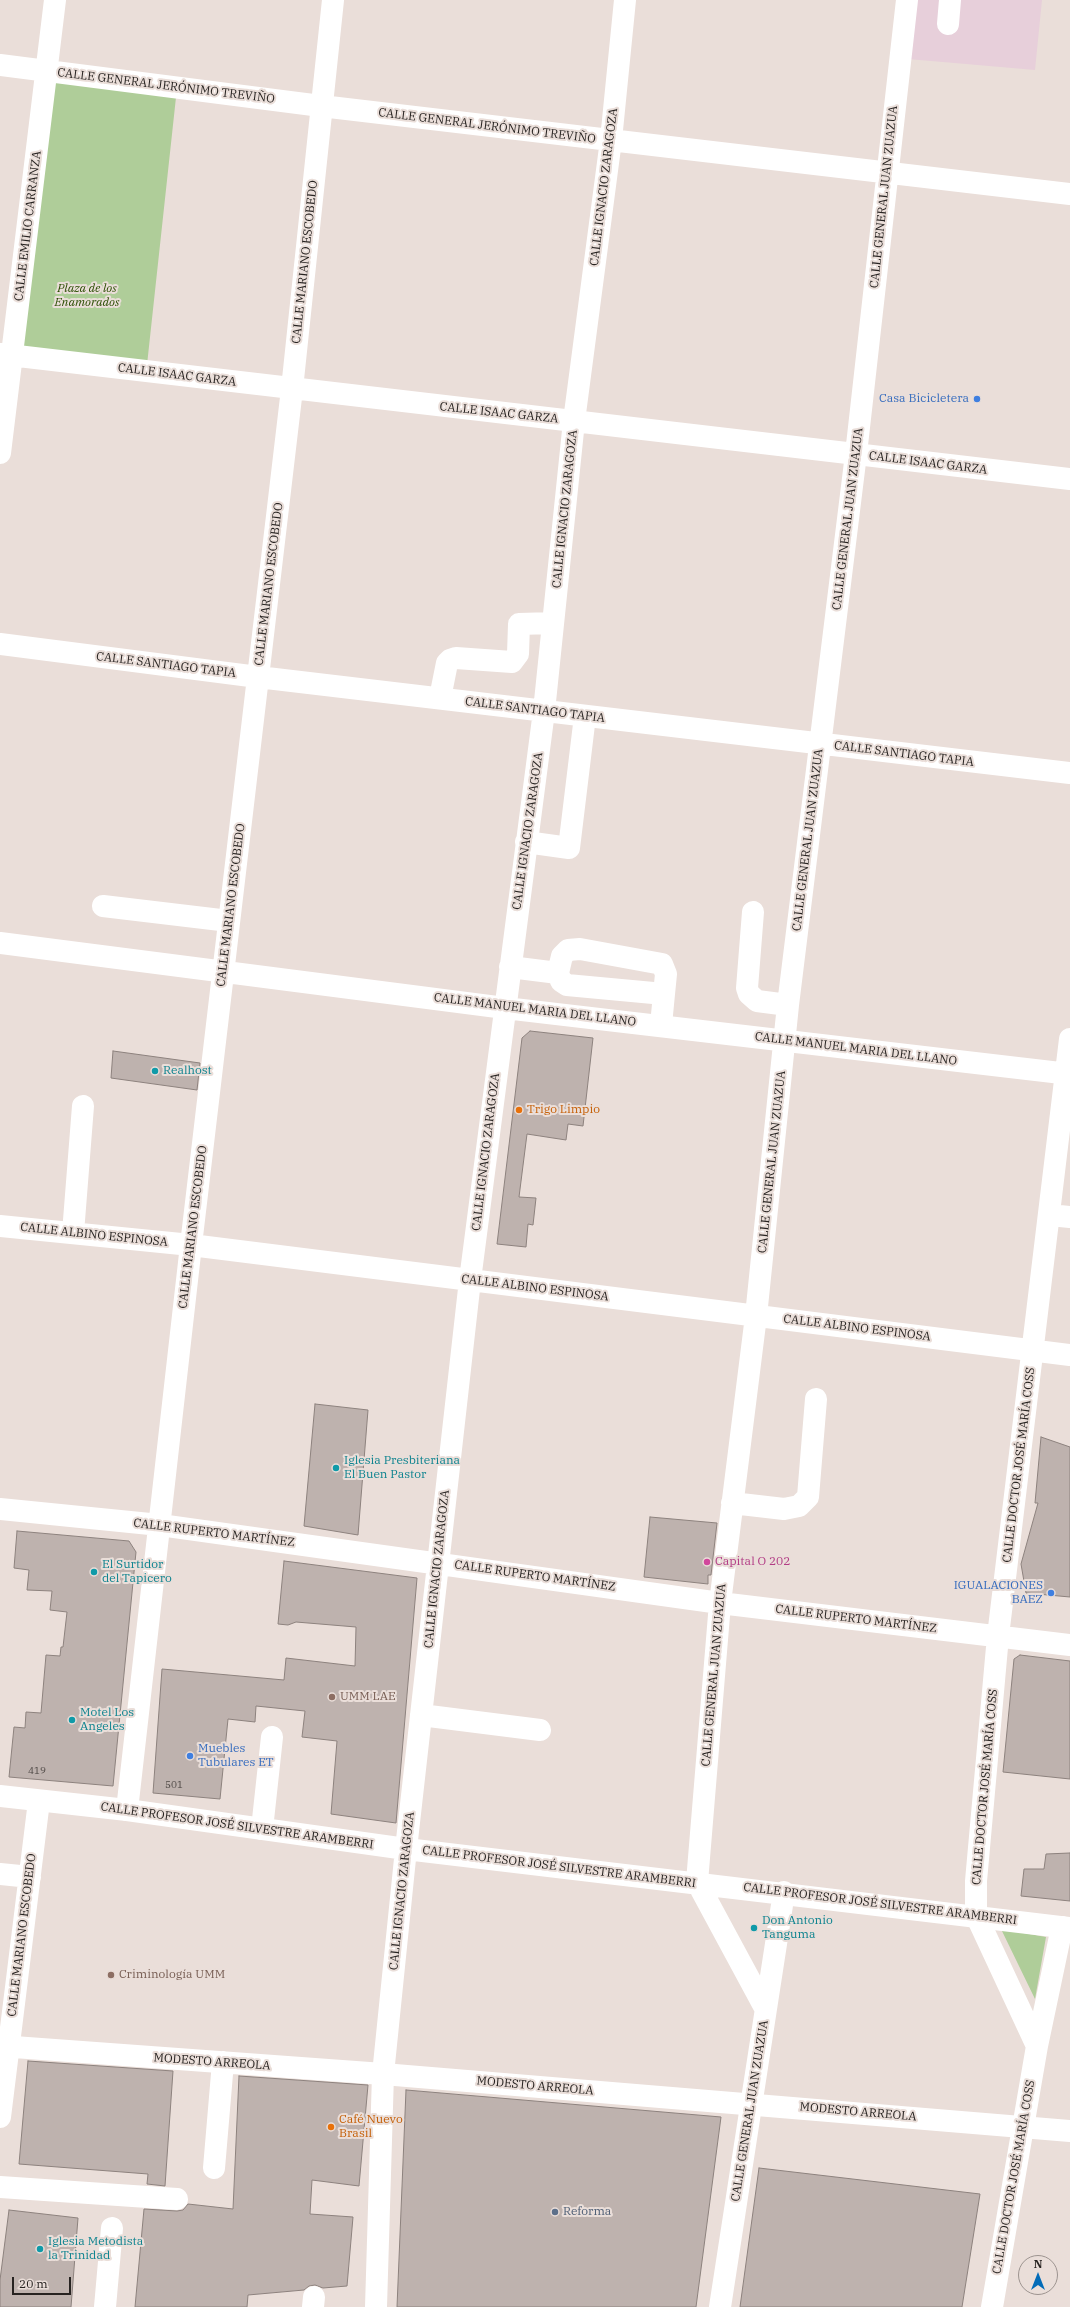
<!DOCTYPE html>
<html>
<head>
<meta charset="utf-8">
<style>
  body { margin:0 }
  #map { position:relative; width:1070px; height:2307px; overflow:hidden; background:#eaded9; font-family:"IBM Plex Serif",serif }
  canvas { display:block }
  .north { position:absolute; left:1018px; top:2255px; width:40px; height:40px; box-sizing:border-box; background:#eaded9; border:1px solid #9c938f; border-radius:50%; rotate:0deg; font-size:11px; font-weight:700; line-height:16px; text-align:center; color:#272321 }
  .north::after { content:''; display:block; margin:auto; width:14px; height:18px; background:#036cb8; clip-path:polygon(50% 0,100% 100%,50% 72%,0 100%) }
  .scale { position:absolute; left:12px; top:2277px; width:59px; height:18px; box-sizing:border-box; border:2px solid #272321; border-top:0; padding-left:5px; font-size:12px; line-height:14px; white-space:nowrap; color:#272321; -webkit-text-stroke:3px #eaded9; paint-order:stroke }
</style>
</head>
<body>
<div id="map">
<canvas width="1070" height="2307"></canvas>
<div class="north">N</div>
<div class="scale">20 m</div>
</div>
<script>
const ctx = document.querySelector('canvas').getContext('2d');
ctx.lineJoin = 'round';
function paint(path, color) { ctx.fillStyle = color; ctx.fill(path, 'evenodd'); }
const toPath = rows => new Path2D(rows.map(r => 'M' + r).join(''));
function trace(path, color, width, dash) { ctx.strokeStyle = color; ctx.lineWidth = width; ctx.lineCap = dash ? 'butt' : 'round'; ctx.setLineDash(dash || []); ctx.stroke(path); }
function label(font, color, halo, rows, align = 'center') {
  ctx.font = font + ' "IBM Plex Serif",serif'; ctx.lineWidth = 4; ctx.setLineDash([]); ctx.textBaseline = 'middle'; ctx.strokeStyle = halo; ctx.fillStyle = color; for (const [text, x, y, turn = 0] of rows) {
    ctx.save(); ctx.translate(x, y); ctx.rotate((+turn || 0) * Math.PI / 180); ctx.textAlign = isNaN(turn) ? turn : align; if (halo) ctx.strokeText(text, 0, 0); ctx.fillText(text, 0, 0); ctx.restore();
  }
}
paint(toPath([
  [914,0,1042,0,1035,70,908,59]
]), '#e7cfda');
paint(toPath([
  [47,71,177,88,146,374,12,355],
  [1001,1929,1046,1937,1035,1999]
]), '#afcd99');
const building = toPath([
  [530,1031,593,1038,583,1126,568,1124,566,1140,527,1134,519,1197,536,1198,533,1225,528,1224,526,1247,497,1244,522,1038,530,1031],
  [113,1051,200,1063,197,1090,111,1078,113,1051],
  [315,1404,368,1410,358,1535,304,1526,315,1404],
  [1041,1437,1070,1447,1070,1597,1026,1593,1021,1564,1038,1503,1035,1503,1041,1437],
  [650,1517,717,1523,711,1575,708,1575,708,1584,644,1577,650,1517],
  [17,1531,129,1541,136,1552,113,1786,9,1777,14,1727,25,1728,26,1712,41,1713,46,1655,60,1656,61,1647,63,1647,67,1612,50,1610,52,1591,27,1590,29,1570,14,1568,17,1531],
  [284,1561,417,1578,396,1823,331,1814,337,1741,302,1737,305,1711,256,1706,255,1722,228,1719,220,1799,153,1793,162,1669,284,1680,286,1658,355,1666,356,1627,296,1622,288,1625,278,1624,284,1561],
  [1020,1655,1070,1661,1070,1779,1003,1772,1014,1659,1020,1655],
  [1070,1853,1070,1901,1021,1896,1024,1869,1044,1869,1046,1854,1070,1853],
  [28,2061,173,2071,165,2186,147,2184,148,2174,19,2164,28,2061],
  [239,2076,368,2085,359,2186,312,2180,310,2214,353,2217,347,2286,323,2288,315,2285,309,2286,304,2290,248,2295,247,2307,135,2307,144,2209,177,2211,183,2210,188,2204,233,2209,239,2076],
  [406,2090,721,2117,696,2307,397,2307,406,2090],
  [759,2168,980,2194,962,2307,740,2307,759,2168],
  [9,2210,78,2218,71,2307,0,2307,0,2280,9,2210]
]);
paint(building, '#beb2ae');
trace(building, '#8d827e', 1);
trace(toPath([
  [948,24,950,0],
  [0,65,321,106,1070,194],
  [0,354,1070,479],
  [0,453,55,0],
  [0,644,258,677,1070,773],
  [440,698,447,663,450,660,456,658,512,662,518,654,519,624,553,623],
  [526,842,569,848,585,716],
  [103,906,229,921],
  [753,912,747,988,749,994,757,1001,788,1005],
  [0,943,505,1008,1070,1074],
  [510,967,558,973],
  [661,1025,664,994,666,974,662,964,580,949,568,950,562,956,558,973,561,981,567,985,664,994],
  [1050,1215,1070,1217],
  [0,1226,191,1245,1070,1355],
  [73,1233,83,1106],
  [732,1503,784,1509,799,1506,808,1497,816,1399],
  [0,1509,160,1525,720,1603,1070,1645],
  [421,1715,540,1730],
  [127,1810,191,1245,292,389,333,0],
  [262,1829,272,1737],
  [406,1849,470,1280,544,711,574,421,611,140,625,0],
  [0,1874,30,1877],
  [697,1882,720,1603,756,1316,788,1005,856,454,907,0],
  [0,2046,383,2074,1070,2131],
  [1037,2046,976,1915,976,1881,998,1636,1070,1039],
  [0,2117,39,1801],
  [214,2168,223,2062],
  [0,2187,177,2199],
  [105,2307,112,2228],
  [313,2307,314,2297],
  [992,2307,1037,2046,1062,1927]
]), '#fff', 22);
trace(toPath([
  [0,1796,127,1810,406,1849,1070,1928],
  [697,1882,765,2008],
  [376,2307,383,2074,406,1849],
  [720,2307,784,1892]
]), '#fff', 22);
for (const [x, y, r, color] of [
  [977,399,4,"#3f7fe0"],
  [155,1071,4,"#0f9aa8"],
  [519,1110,4,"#e8710a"],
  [336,1468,4,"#0f9aa8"],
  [707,1562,4,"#d1479c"],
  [94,1572,4,"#0f9aa8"],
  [1051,1593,4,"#3f7fe0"],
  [332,1697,4,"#8d6e63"],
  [72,1720,4,"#0f9aa8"],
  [190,1756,4,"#3f7fe0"],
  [754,1928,4,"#0f9aa8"],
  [111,1975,4,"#8d6e63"],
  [331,2127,4,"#e8710a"],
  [555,2212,4,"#5c6f8a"],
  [40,2249,4,"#0f9aa8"]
]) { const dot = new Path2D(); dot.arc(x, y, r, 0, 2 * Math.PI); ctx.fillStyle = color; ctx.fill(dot); trace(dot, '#eaded9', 1.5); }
label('10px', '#4d4744', null, [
  ["419",37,1771],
  ["501",174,1785]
]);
label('12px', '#272321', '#eaded9', [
  ["CALLE GENERAL JERÓNIMO TREVIÑO",166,86,7],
  ["CALLE GENERAL JERÓNIMO TREVIÑO",487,126,7],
  ["CALLE IGNACIO ZARAGOZA",604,187,-83],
  ["CALLE GENERAL JUAN ZUAZUA",884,197,-84],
  ["CALLE EMILIO CARRANZA",28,226,-83],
  ["CALLE MARIANO ESCOBEDO",305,262,-84],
  ["CALLE ISAAC GARZA",177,375,7],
  ["CALLE ISAAC GARZA",499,413,6],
  ["CALLE ISAAC GARZA",928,463,7],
  ["CALLE IGNACIO ZARAGOZA",565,509,-84],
  ["CALLE GENERAL JUAN ZUAZUA",848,519,-83],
  ["CALLE MARIANO ESCOBEDO",269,584,-83],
  ["CALLE SANTIAGO TAPIA",166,665,7],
  ["CALLE SANTIAGO TAPIA",535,710,7],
  ["CALLE SANTIAGO TAPIA",904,754,7],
  ["CALLE IGNACIO ZARAGOZA",528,831,-82],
  ["CALLE GENERAL JUAN ZUAZUA",808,840,-83],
  ["CALLE MARIANO ESCOBEDO",231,905,-83],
  ["CALLE MANUEL MARIA DEL LLANO",535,1010,7],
  ["CALLE MANUEL MARIA DEL LLANO",856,1049,7],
  ["CALLE IGNACIO ZARAGOZA",486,1152,-83],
  ["CALLE GENERAL JUAN ZUAZUA",772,1162,-84],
  ["CALLE MARIANO ESCOBEDO",193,1227,-83],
  ["CALLE ALBINO ESPINOSA",94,1235,6],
  ["CALLE ALBINO ESPINOSA",535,1288,7],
  ["CALLE ALBINO ESPINOSA",857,1328,7],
  ["CALLE DOCTOR JOSÉ MARÍA COSS",1019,1465,-83],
  ["CALLE RUPERTO MARTÍNEZ",214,1533,7],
  ["CALLE IGNACIO ZARAGOZA",437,1569,-84],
  ["CALLE RUPERTO MARTÍNEZ",535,1576,8],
  ["CALLE RUPERTO MARTÍNEZ",856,1619,7],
  ["CALLE GENERAL JUAN ZUAZUA",714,1675,-85],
  ["CALLE DOCTOR JOSÉ MARÍA COSS",985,1787,-85],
  ["CALLE PROFESOR JOSÉ SILVESTRE ARAMBERRI",237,1826,8],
  ["CALLE PROFESOR JOSÉ SILVESTRE ARAMBERRI",559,1867,7],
  ["CALLE IGNACIO ZARAGOZA",402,1891,-84],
  ["CALLE PROFESOR JOSÉ SILVESTRE ARAMBERRI",880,1904,7],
  ["CALLE MARIANO ESCOBEDO",22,1935,-83],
  ["MODESTO ARREOLA",212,2062,4],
  ["MODESTO ARREOLA",535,2086,5],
  ["CALLE GENERAL JUAN ZUAZUA",750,2111,-81],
  ["MODESTO ARREOLA",858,2112,5],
  ["CALLE DOCTOR JOSÉ MARÍA COSS",1014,2177,-80]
]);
label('italic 12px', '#2b4e03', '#eaded9', [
  ["Plaza de los",87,289],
  ["Enamorados",87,303]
]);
label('12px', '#366cbe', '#eaded9', [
  ["Casa Bicicletera",969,399],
  ["IGUALACIONES",1043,1586],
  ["BAEZ",1043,1600],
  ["Muebles",198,1749,"left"],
  ["Tubulares ET",198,1763,"left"]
], 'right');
label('12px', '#0d838f', '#eaded9', [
  ["Realhost",163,1071],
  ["Iglesia Presbiteriana",344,1461],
  ["El Buen Pastor",344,1475],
  ["El Surtidor",102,1565],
  ["del Tapicero",102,1579],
  ["Motel Los",80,1713],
  ["Angeles",80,1727],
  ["Don Antonio",762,1921],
  ["Tanguma",762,1935],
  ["Iglesia Metodista",48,2242],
  ["la Trinidad",48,2256]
], 'left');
label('12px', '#c56008', '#eaded9', [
  ["Trigo Limpio",527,1110],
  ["Café Nuevo",339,2120],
  ["Brasil",339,2134]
], 'left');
label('12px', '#b23c85', '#eaded9', [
  ["Capital O 202",715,1562]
], 'left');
label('12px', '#785e54', '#eaded9', [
  ["UMM LAE",340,1697],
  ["Criminología UMM",119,1975]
], 'left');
label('12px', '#4e5e75', '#eaded9', [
  ["Reforma",563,2212]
], 'left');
</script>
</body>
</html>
